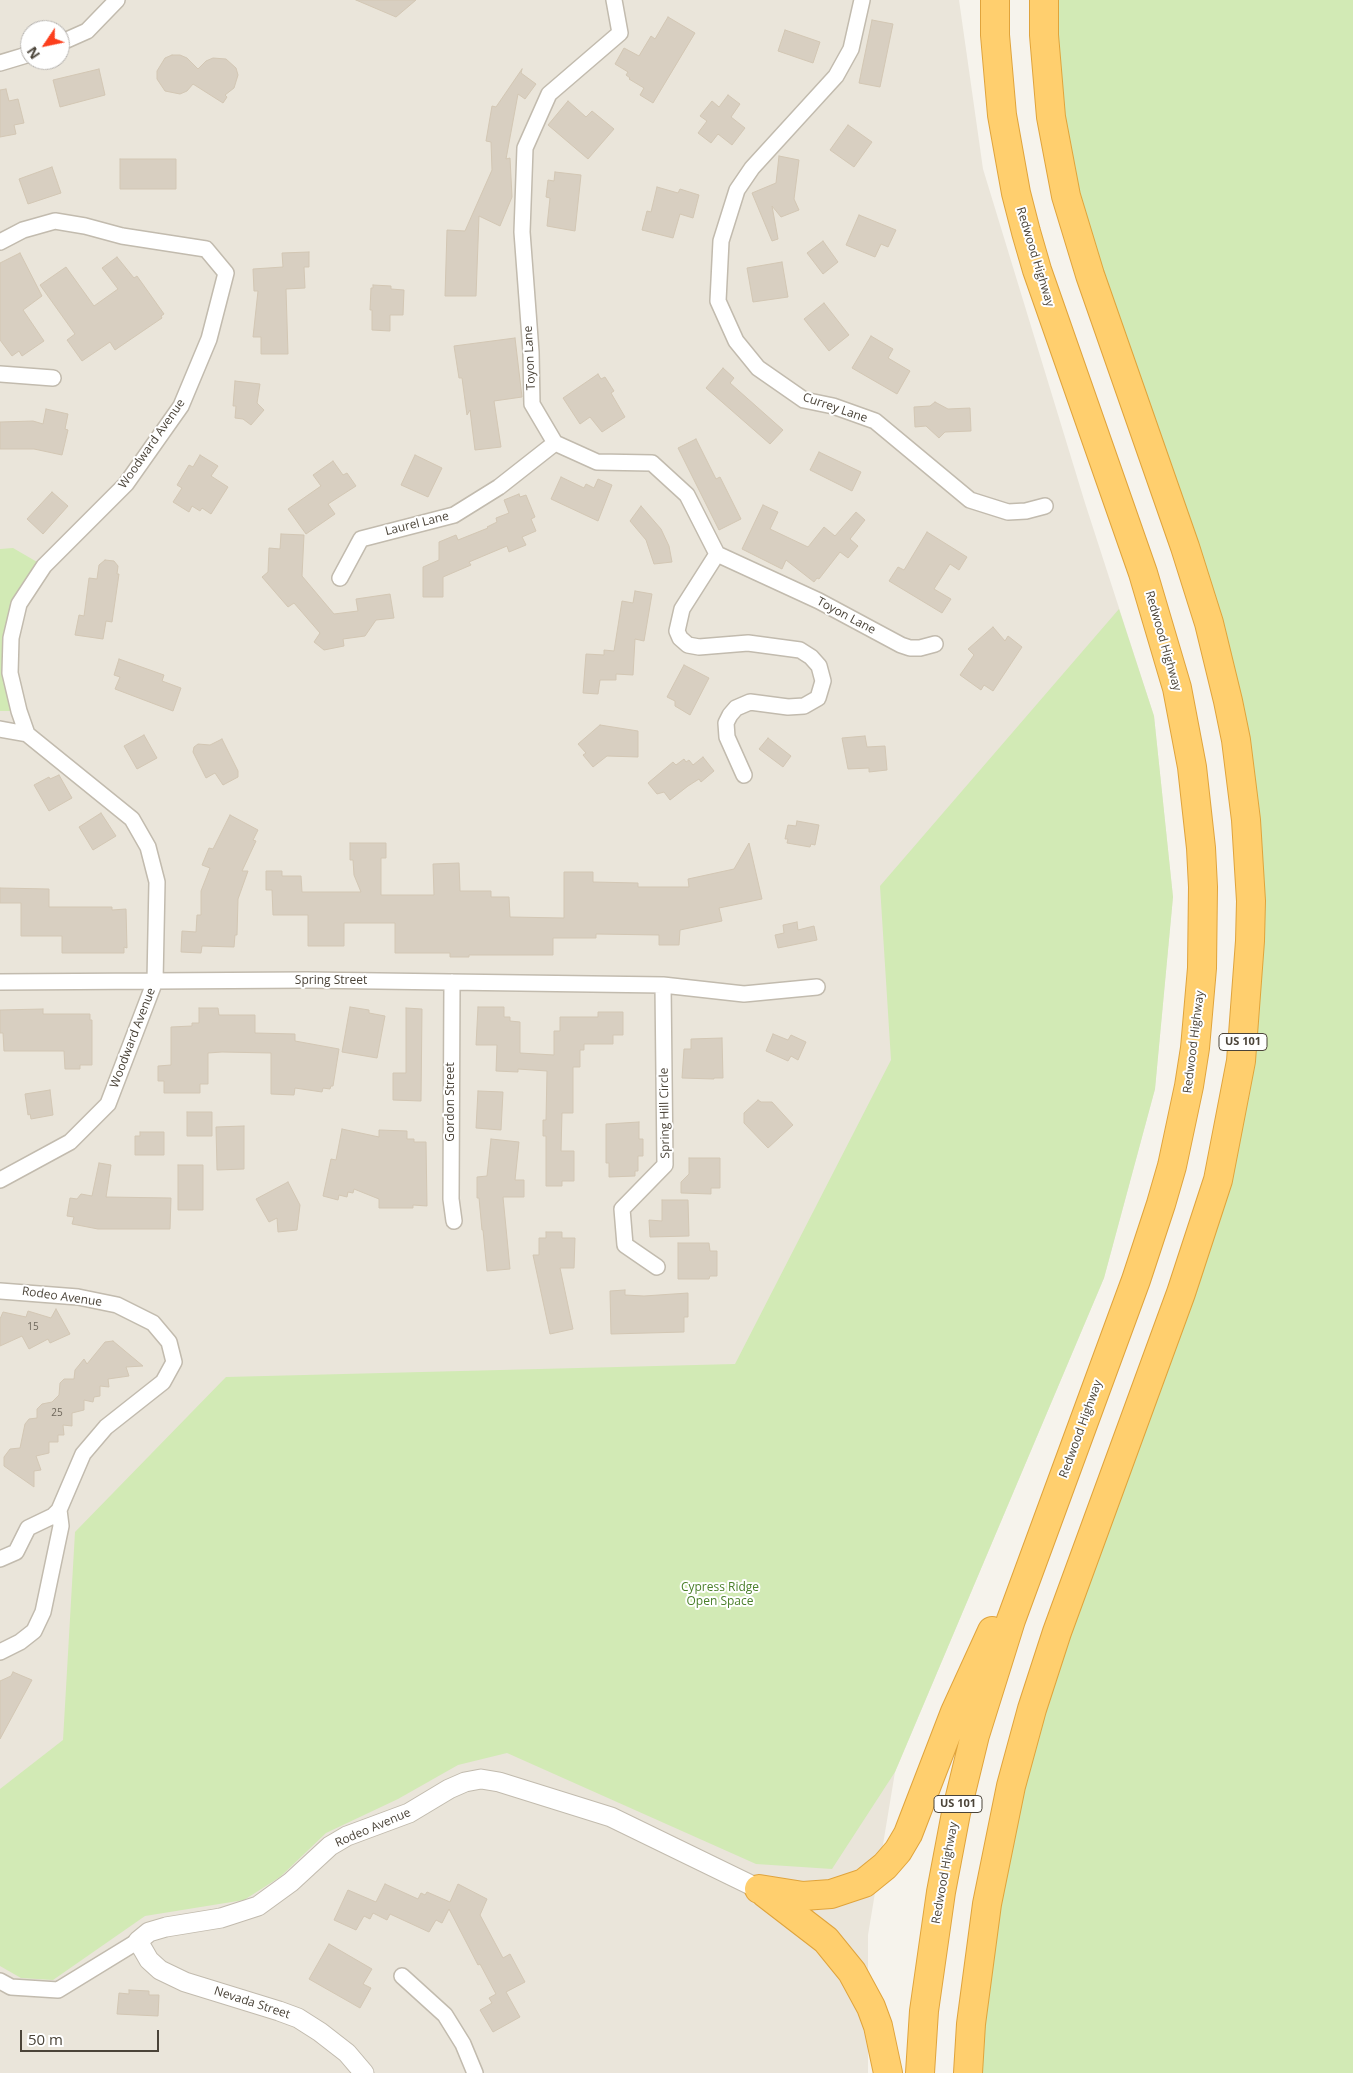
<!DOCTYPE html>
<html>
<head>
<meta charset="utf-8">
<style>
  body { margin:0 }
  #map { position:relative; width:1353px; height:2073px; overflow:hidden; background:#f6f3ec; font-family:"Open Sans",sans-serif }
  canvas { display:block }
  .north { position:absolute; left:20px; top:20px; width:50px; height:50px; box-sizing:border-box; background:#fff; border:1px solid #b7b4b0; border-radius:50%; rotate:236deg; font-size:14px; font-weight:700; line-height:20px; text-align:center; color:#4b4439 }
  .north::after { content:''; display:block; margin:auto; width:18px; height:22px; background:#fc3f1d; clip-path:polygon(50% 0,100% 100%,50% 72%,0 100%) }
  .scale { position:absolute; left:20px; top:2030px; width:139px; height:22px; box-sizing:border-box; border:2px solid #4b4439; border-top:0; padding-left:6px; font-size:15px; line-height:18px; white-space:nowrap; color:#4b4439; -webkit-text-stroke:4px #fff; paint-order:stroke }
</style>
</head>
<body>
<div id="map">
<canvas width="1353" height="2073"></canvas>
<div class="north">N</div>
<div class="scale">50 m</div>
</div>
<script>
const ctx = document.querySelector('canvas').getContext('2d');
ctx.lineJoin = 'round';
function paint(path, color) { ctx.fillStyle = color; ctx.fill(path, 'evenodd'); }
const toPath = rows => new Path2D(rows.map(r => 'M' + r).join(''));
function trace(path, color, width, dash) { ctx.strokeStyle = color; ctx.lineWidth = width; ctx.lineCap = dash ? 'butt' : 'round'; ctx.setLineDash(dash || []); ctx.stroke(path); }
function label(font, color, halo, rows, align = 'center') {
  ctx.font = font + ' "Open Sans",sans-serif'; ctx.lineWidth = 4; ctx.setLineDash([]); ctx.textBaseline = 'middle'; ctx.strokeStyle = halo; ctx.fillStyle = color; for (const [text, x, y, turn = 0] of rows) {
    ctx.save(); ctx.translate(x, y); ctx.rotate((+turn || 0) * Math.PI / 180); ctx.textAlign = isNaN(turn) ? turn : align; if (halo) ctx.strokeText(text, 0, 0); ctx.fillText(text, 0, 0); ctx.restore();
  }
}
paint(toPath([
  [0,0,959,0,983,169,1085,503,1154,716,1173,897,1155,1089,1104,1278,895,1772,868,1935,868,2073,0,2073],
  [30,30,60,30,60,60,30,60]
]), '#eae5da');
paint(toPath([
  [1044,0,1353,0,1353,2073,968,2073,1002,1825,1181,1293,1241,1061,1236,740,1090,275],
  [13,548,44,566,11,638,19,711,0,711,0,549],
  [1119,609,1154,716,1173,897,1155,1089,1104,1278,895,1772,832,1869,756,1864,507,1753,458,1765,398,1799,326,1833,280,1877,244,1900,145,1916,53,1980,21,1978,0,1966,0,1789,63,1740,75,1532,226,1377,735,1364,891,1060,880,886]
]), '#d2eab5');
const building = toPath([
  [356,0,416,0,396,17,356,0],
  [668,17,695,33,653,103,640,95,644,88,629,79,630,78,626,75,628,72,615,64,624,48,639,56,651,36,655,39,668,17],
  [872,20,893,24,880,87,859,83,872,20],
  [785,30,820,42,813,63,778,51,785,30],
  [172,55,180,55,187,58,198,69,206,61,213,58,226,59,236,68,238,75,234,88,225,95,227,97,223,103,193,84,187,91,180,94,165,91,157,79,157,71,165,58,172,55],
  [99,69,105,95,60,107,53,80,99,69],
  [522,69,521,73,536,84,525,99,518,94,506,159,510,158,512,197,500,226,479,216,476,296,445,296,447,230,465,231,492,170,491,142,486,141,492,106,496,107,522,69],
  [6,89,9,101,18,99,24,123,14,125,16,134,0,137,0,90,6,89],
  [728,95,740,104,731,117,745,128,732,145,718,134,711,143,698,133,707,121,700,116,712,101,719,107,728,95],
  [568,101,586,117,592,111,614,129,588,159,548,125,568,101],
  [848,125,872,142,854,167,830,150,848,125],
  [779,156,799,160,794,199,799,210,781,217,772,206,778,239,772,241,752,193,776,183,779,156],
  [120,159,176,159,176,189,120,189,120,159],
  [52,167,61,193,28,204,19,179,52,167],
  [555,172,581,175,575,231,547,226,550,198,546,197,548,180,554,181,555,172],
  [657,187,678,193,680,189,699,195,693,218,680,214,673,238,642,230,647,211,651,212,657,187],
  [859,215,896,230,888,247,881,244,875,257,846,245,859,215],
  [823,241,838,262,823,274,807,253,823,241],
  [309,252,309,267,304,267,305,288,286,289,288,354,261,354,261,337,253,337,258,291,254,291,253,269,283,267,282,253,309,252],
  [20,253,42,296,23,310,44,341,22,356,19,351,12,356,0,340,0,263,20,253],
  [117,257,134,278,137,276,164,314,161,316,162,318,115,350,110,342,82,361,67,340,75,334,40,285,66,267,94,306,118,289,102,268,117,257],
  [782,262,788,297,753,302,747,268,782,262],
  [373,285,391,286,391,289,404,290,403,315,390,315,390,331,372,330,372,310,370,310,371,288,373,288,373,285],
  [824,303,849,335,829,351,804,319,824,303],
  [871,336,893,349,888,358,910,371,897,394,852,368,871,336],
  [515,338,522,397,494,401,501,447,475,450,470,410,467,415,462,378,459,378,454,346,515,338],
  [723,368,734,378,730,383,783,430,770,444,706,388,723,368],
  [598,374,601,379,605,377,614,391,611,393,625,417,602,432,590,417,580,424,563,398,598,374],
  [235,381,260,384,257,403,264,410,251,425,243,419,235,418,236,406,233,406,235,381],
  [935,402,948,409,970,408,971,431,945,432,939,438,926,426,915,427,914,407,930,406,935,402],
  [46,409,68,414,65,429,68,430,62,455,34,449,0,449,0,422,33,421,43,424,46,409],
  [696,439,716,479,720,477,741,519,719,530,678,448,696,439],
  [819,452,861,472,852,491,810,470,819,452],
  [200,455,218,466,211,476,228,487,211,514,202,508,200,511,192,506,189,512,173,502,182,488,177,485,189,465,193,467,200,455],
  [415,455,442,468,428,497,401,485,415,455],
  [333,461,343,475,347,473,356,486,328,504,335,514,306,534,288,509,321,486,313,475,333,461],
  [561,477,584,488,586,484,594,488,598,479,612,485,598,521,551,499,561,477],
  [52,492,68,506,43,534,27,519,52,492],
  [519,494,520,497,526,495,535,517,531,519,536,531,522,537,526,545,509,552,507,546,469,562,471,565,443,577,443,597,423,597,423,567,439,560,439,542,456,535,458,540,488,528,487,527,497,522,496,518,509,513,504,500,519,494],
  [763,505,778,512,770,529,808,547,824,527,835,536,856,512,865,520,850,539,858,546,848,558,840,552,819,579,817,578,814,582,786,560,782,569,742,549,763,505],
  [641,506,661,529,669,546,672,562,654,564,646,540,630,521,641,506],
  [927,532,967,557,959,570,950,564,934,589,951,599,942,613,889,581,898,567,904,570,927,532],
  [281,534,304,535,302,576,334,614,358,611,356,599,390,594,394,618,376,620,365,636,343,639,344,646,324,650,314,642,320,633,294,603,288,607,262,577,268,572,269,548,280,549,281,534],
  [105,560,114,561,118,566,117,574,119,574,112,622,106,621,103,639,75,635,79,615,84,616,89,578,97,579,99,565,105,560],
  [635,591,652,594,644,641,635,639,633,675,616,674,616,680,600,680,598,694,583,693,586,654,604,655,604,650,614,651,622,601,633,603,635,591],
  [993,627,1005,641,1008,636,1022,647,993,691,984,685,981,690,960,675,974,655,968,649,993,627],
  [119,659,164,675,162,681,181,688,173,711,115,689,120,677,114,675,119,659],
  [684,665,709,678,690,715,675,706,675,701,667,697,684,665],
  [600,725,638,731,638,757,607,756,593,767,583,755,586,753,578,744,600,725],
  [144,735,157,758,137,769,124,746,144,735],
  [865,736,867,747,885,746,887,770,869,772,869,768,848,769,842,738,865,736],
  [768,738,791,756,783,767,759,749,768,738],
  [222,739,238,771,238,777,223,785,215,773,206,778,193,752,194,747,198,744,210,745,222,739],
  [703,757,714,771,701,782,699,779,688,786,670,800,664,792,657,794,648,783,673,762,676,765,684,759,686,762,689,760,693,765,703,757],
  [59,775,72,798,49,811,34,785,49,777,50,779,59,775],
  [101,813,116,836,93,850,79,827,101,813],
  [230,815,258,830,253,840,256,841,242,871,248,871,238,899,237,935,235,935,234,947,202,946,201,953,181,952,182,931,196,932,197,915,201,915,201,891,210,868,202,865,209,848,213,849,230,815],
  [797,821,819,825,815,845,811,844,810,847,787,843,788,839,785,839,788,825,796,826,797,821],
  [350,843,386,843,386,858,381,858,381,895,434,895,433,864,459,863,460,891,491,891,491,897,509,897,510,917,564,918,564,872,593,872,593,882,638,883,638,887,689,887,688,879,734,869,749,843,762,899,719,908,722,921,680,930,679,945,659,945,659,935,596,934,596,938,553,938,553,955,469,955,469,957,450,957,450,953,395,953,395,923,344,923,344,946,308,946,308,915,273,915,272,890,266,890,266,871,282,871,282,876,301,876,302,892,361,892,354,875,353,860,350,860,350,843],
  [0,888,49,889,49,907,112,907,112,910,126,909,127,948,124,947,124,953,62,953,62,936,21,936,21,903,0,903,0,888],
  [797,922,798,930,814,926,817,940,778,948,775,935,784,933,783,925,797,922],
  [350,1007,369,1010,369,1013,385,1016,377,1058,342,1052,350,1007],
  [478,1007,504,1007,504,1017,510,1017,510,1021,520,1022,520,1053,554,1055,554,1031,560,1031,560,1017,598,1017,598,1012,623,1012,623,1035,613,1035,613,1044,584,1044,584,1050,580,1050,580,1067,573,1067,573,1113,562,1113,561,1151,574,1151,574,1181,562,1181,562,1186,546,1186,546,1136,543,1136,543,1120,546,1120,547,1071,518,1069,518,1072,496,1071,497,1045,476,1045,478,1007],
  [199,1008,218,1008,219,1015,255,1015,255,1033,295,1034,295,1041,339,1049,333,1086,331,1086,330,1089,323,1088,322,1092,295,1088,294,1095,271,1094,271,1053,222,1052,208,1053,208,1084,200,1084,200,1093,164,1093,164,1081,158,1081,158,1066,171,1065,171,1027,192,1026,192,1023,199,1023,199,1008],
  [406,1008,422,1009,421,1101,393,1100,393,1073,406,1073,406,1008],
  [43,1009,43,1014,90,1014,90,1020,92,1020,92,1065,80,1065,80,1069,65,1069,64,1051,4,1051,3,1033,0,1033,0,1010,43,1009],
  [773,1034,788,1040,791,1035,806,1042,798,1060,791,1056,788,1061,766,1051,773,1034],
  [722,1038,723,1078,714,1078,714,1079,682,1078,684,1049,691,1049,691,1039,722,1038],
  [50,1090,53,1115,31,1119,30,1114,28,1115,25,1094,50,1090],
  [478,1091,503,1092,501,1130,476,1128,478,1091],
  [758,1100,761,1102,772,1102,793,1125,768,1148,744,1123,744,1113,758,1100],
  [187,1112,212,1112,212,1136,187,1136,187,1112],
  [639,1122,639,1139,643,1139,643,1156,638,1156,638,1171,635,1171,635,1176,609,1177,609,1163,606,1163,606,1124,639,1122],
  [244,1126,244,1169,217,1170,216,1127,244,1126],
  [342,1129,379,1137,379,1130,407,1131,407,1139,414,1139,414,1142,426,1142,427,1206,413,1205,413,1208,379,1208,379,1199,354,1189,353,1193,348,1192,347,1197,339,1195,338,1200,323,1196,331,1159,336,1160,342,1129],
  [140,1132,164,1132,164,1155,135,1155,135,1136,140,1136,140,1132],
  [491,1139,519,1142,515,1180,524,1180,524,1197,503,1197,510,1269,487,1271,483,1230,482,1230,479,1198,477,1198,477,1177,487,1176,491,1139],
  [689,1158,720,1158,720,1188,711,1188,711,1194,681,1193,681,1182,689,1174,689,1158],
  [99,1163,111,1165,106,1197,171,1198,170,1229,98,1229,72,1224,74,1217,67,1216,70,1198,77,1199,81,1194,92,1196,99,1163],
  [178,1165,203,1165,203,1210,178,1210,178,1165],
  [288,1182,300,1205,297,1230,278,1232,277,1218,269,1222,256,1199,288,1182],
  [662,1200,688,1200,689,1236,650,1237,649,1220,662,1221,662,1200],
  [546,1232,562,1232,562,1238,575,1238,574,1268,560,1268,573,1329,550,1334,533,1255,539,1255,539,1238,546,1238,546,1232],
  [678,1243,709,1243,710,1251,717,1251,717,1276,710,1276,709,1279,678,1279,678,1243],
  [625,1290,625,1295,644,1296,688,1293,688,1317,684,1317,684,1332,611,1334,610,1291,625,1290],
  [56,1309,70,1334,50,1343,48,1339,29,1349,22,1336,0,1346,0,1319,3,1312,26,1317,28,1311,51,1318,56,1309],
  [113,1341,143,1366,126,1367,129,1376,108,1379,109,1387,100,1386,100,1396,94,1397,93,1402,84,1400,84,1410,72,1413,72,1426,63,1425,64,1435,58,1435,58,1442,49,1442,49,1453,36,1456,41,1470,34,1471,34,1487,4,1466,4,1457,10,1449,20,1448,25,1424,29,1419,37,1418,37,1409,42,1404,52,1402,59,1395,60,1383,64,1379,74,1379,75,1370,84,1359,87,1364,105,1342,113,1341],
  [13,1672,32,1680,0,1739,0,1681,11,1676,13,1672],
  [385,1884,418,1899,421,1893,425,1895,427,1892,450,1902,458,1884,487,1899,480,1915,503,1958,510,1954,525,1982,506,1992,520,2017,493,2032,480,2010,492,2003,489,1998,496,1994,480,1964,478,1965,449,1909,442,1923,436,1920,429,1932,390,1914,387,1920,373,1913,370,1919,364,1916,356,1930,334,1920,348,1890,376,1902,385,1884],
  [329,1944,372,1969,363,1984,371,1988,360,2008,309,1979,329,1944],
  [129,1990,149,1991,149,1995,159,1995,158,2016,117,2014,119,1993,129,1994,129,1990]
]);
paint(building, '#d8cfc1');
trace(building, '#d3c7b4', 1);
const minor = toPath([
  [614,0,620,33,549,94,525,148,522,232,531,352,532,404,555,443,597,462,652,463,687,495,717,554,819,601,901,645,910,648,920,648,935,644],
  [862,0,851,49,836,76,752,168,737,190,721,241,718,301,736,341,758,368,804,400,833,406,875,421,970,500,1008,512,1026,511,1045,506],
  [60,43,87,31,117,0],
  [0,63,30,54],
  [0,242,23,230,55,221,85,226,122,236,206,249,226,273,209,339,181,406,126,484,44,566,19,604,11,638,10,673,19,711,27,734],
  [0,374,53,378],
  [717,554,682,609,677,631,680,638,688,645,699,647,748,643,800,650,811,657,819,666,823,681,818,698,804,706,788,707,750,702,736,708,730,715,726,723,727,737,744,775],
  [340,578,361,539,454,515,499,487,555,443],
  [0,729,27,734,132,819,148,847,157,882,155,981,108,1104,70,1142,0,1180],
  [0,982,307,980,663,985,744,994,817,987],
  [452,982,451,1199,454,1221],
  [657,1267,625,1245,622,1209,665,1165,663,985],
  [0,1291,78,1297,117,1305,153,1323,169,1342,174,1362,163,1382,106,1427,83,1454,59,1510],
  [0,1559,16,1552,28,1528,53,1516,59,1510,61,1526,43,1612,34,1631,20,1642,0,1652],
  [402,1976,445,2015,463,2044,475,2073],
  [0,1981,11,1987,58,1990,138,1941]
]);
const tertiary = toPath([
  [364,2073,347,2053,320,2032,298,2018,279,2011,185,1982,160,1970,149,1960,138,1941,149,1932,166,1927,221,1918,258,1906,291,1882,330,1846,347,1836,409,1813,449,1789,465,1782,481,1779,499,1782,611,1817,759,1889]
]);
const motorway = toPath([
  [759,1889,803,1896,831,1894,864,1883,885,1866,898,1851,908,1834,955,1712,992,1631],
  [765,1893,826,1940,852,1972,871,2007,878,2026,888,2073],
  [920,2073,924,2011,941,1892,956,1813,975,1735,1011,1620,1136,1280,1161,1204,1172,1166,1189,1086,1195,1048,1202,968,1203,887,1201,848,1192,767,1177,688,1143,573,1037,270,1026,232,1016,193,1002,115,995,35,995,0],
  [968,2073,971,2024,987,1904,1011,1786,1032,1709,1057,1632,1181,1293,1218,1180,1241,1061,1250,941,1251,901,1246,820,1236,740,1228,701,1209,623,1185,547,1090,275,1066,196,1051,117,1044,35,1044,0]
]);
trace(minor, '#c2bbae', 18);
trace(tertiary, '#c2bbae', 21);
trace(motorway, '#e0a43c', 30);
trace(minor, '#fff', 15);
trace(tertiary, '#fff', 19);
trace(motorway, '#ffcf6e', 28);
label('10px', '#6e675b', null, [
  ["15",33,1327],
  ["25",57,1413]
]);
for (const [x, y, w] of [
  [1243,1042,48],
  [958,1804,48]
]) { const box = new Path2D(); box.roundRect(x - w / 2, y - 8.5, w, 17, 4); ctx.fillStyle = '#fff'; ctx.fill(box); trace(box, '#4b4439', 1); }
label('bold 11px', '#4b4439', null, [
  ["US 101",1243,1042],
  ["US 101",958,1804]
]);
label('12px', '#4b4439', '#fff', [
  ["Redwood Highway",1035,257,73],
  ["Toyon Lane",530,358,-93],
  ["Currey Lane",835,408,19],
  ["Woodward Avenue",152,444,-55],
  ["Laurel Lane",417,524,-14],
  ["Toyon Lane",846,616,28],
  ["Redwood Highway",1163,641,74],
  ["Spring Street",331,981],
  ["Woodward Avenue",133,1038,-69],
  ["Redwood Highway",1194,1042,-83],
  ["Gordon Street",451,1102,-90],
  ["Spring Hill Circle",665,1113,-91],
  ["Rodeo Avenue",62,1297,8],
  ["Redwood Highway",1081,1429,-70],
  ["Rodeo Avenue",373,1828,-23],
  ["Redwood Highway",945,1873,-80],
  ["Nevada Street",252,2003,18]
]);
label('12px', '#4a7f2a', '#fff', [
  ["Cypress Ridge",720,1588],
  ["Open Space",720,1602]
]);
</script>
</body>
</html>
